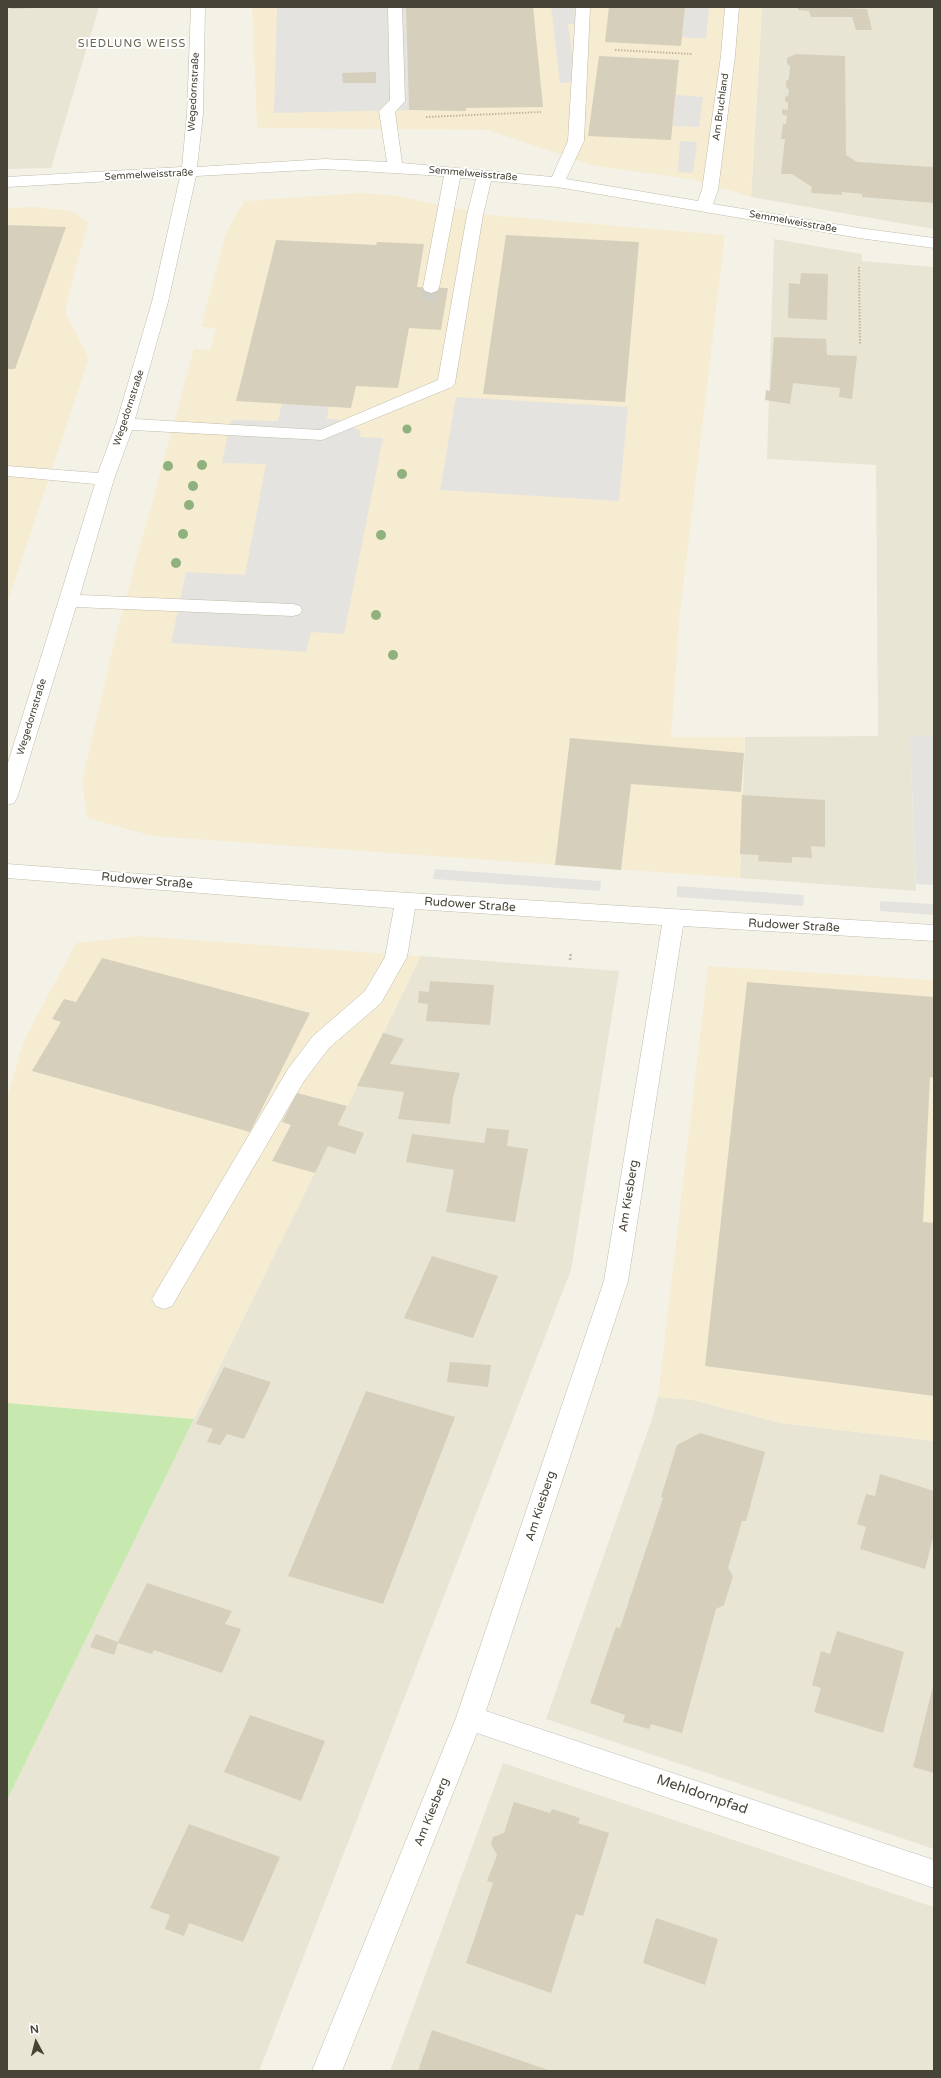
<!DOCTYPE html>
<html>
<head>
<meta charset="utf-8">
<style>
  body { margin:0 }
  #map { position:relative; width:941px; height:2078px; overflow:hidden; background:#f4f2e7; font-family:"Varela Round",sans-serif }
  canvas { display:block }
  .frame { position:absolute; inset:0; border:8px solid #474336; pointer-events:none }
  .north { position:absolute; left:16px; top:2022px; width:40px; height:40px; -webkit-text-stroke:3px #fff; paint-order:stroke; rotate:353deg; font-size:11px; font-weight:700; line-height:16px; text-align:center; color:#474336 }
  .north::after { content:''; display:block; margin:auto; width:14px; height:18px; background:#474336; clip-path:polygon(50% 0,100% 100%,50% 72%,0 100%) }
</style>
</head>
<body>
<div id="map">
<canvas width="941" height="2078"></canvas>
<div class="frame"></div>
<div class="north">N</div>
</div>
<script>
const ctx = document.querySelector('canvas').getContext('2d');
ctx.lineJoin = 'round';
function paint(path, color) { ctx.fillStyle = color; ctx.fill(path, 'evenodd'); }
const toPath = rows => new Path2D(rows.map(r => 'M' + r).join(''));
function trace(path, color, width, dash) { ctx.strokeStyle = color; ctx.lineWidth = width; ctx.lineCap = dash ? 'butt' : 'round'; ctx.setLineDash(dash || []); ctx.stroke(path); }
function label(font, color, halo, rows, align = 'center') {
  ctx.font = font + ' "Varela Round",sans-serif'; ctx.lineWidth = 4; ctx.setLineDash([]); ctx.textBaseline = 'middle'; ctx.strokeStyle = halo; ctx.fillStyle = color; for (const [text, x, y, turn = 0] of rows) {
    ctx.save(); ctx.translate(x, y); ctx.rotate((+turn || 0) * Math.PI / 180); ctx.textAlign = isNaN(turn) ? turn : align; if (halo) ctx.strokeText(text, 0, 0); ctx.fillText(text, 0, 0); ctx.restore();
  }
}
paint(toPath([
  [7,7,99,7,51,168,7,169],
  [762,7,934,7,934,229,751,197],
  [774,239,862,254,862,261,934,267,934,736,910,737,916,891,740,878,745,737,878,736,876,465,767,459],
  [421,956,619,971,571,1270,259,2071,7,2071,7,1800],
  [658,1397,693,1400,781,1423,934,1441,934,1849,546,1719,651,1422],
  [503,1763,934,1907,934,2071,390,2071]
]), '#e8e5d5');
paint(toPath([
  [252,7,762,7,751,197,691,179,595,166,487,130,257,128],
  [359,193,392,195,489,215,725,235,680,613,671,737,745,737,740,878,152,836,87,818,82,781,115,638,194,349,210,350,216,328,201,327,225,235,244,201],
  [34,207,72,211,88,222,66,306,66,314,89,358,7,604,7,208],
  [139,936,421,956,194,1419,7,1403,7,1097,24,1040,76,943],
  [708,966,934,980,934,1441,781,1423,693,1400,658,1397]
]), '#f6ecd2');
paint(toPath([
  [7,1403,194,1419,7,1800]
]), '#c7e9af');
paint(toPath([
  [277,7,406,7,409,110,274,113],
  [551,7,574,7,576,24,568,24,576,82,560,83],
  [685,7,709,7,706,39,682,37],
  [676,95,703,97,699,127,673,126],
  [680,141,697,142,693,173,678,172],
  [456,397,628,407,619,501,440,490],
  [282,403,329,406,327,419,337,419,361,431,360,437,383,438,344,634,311,632,306,652,171,643,186,572,245,575,266,464,222,463,231,420,278,421],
  [910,736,934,736,934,885,916,884],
  [435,869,601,881,600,891,433,879],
  [677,886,804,895,803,906,677,897],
  [880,901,934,904,934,915,880,911]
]), '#e5e3df');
paint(toPath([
  [11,7,34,7,34,8,11,9],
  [406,7,533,7,543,107,466,108,466,111,409,110],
  [609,7,685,7,681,46,605,42],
  [798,7,867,9,872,30,856,30,852,17,811,17,809,11,798,10],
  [796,54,845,56,846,155,857,162,934,167,934,203,862,197,862,194,842,192,842,195,811,193,812,187,792,174,781,174,785,139,781,139,783,124,786,124,787,116,782,114,782,109,788,110,788,103,785,101,785,97,788,96,789,90,786,87,786,81,789,79,790,66,787,63,787,58],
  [599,56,679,60,671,140,588,136],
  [376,72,376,83,343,83,342,73],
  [7,225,66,227,15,369,7,369],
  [506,235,639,242,625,402,483,394],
  [276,240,376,245,377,242,424,244,417,287,448,288,441,330,409,328,398,388,356,386,351,408,236,401],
  [801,273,828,274,827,320,788,318,789,283,800,284],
  [774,337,826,339,827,355,857,356,852,399,839,397,840,388,793,383,790,404,765,400,766,390,770,391],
  [570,738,744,753,741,792,631,784,621,870,555,865],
  [742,795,825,800,825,847,811,846,812,858,792,857,792,863,758,861,759,855,740,854],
  [102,958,310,1013,250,1132,32,1071,61,1022,52,1019,64,999,76,1002],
  [430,981,494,985,490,1025,426,1021,428,1004,418,1003,419,991,429,992],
  [747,982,934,997,934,1078,930,1077,923,1222,934,1223,934,1396,705,1366],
  [383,1033,404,1039,390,1064,460,1073,453,1097,450,1124,398,1119,404,1092,357,1086],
  [297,1093,347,1106,338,1125,364,1133,355,1154,328,1146,315,1173,272,1161,291,1125,282,1122],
  [487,1128,509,1130,507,1146,528,1149,515,1222,446,1212,454,1170,406,1162,412,1134,484,1143],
  [432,1256,498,1276,473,1338,404,1318],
  [450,1362,491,1365,488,1387,447,1382],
  [224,1367,271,1382,244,1439,227,1434,220,1445,207,1442,213,1429,196,1424],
  [366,1391,455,1417,383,1604,288,1576],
  [700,1433,765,1452,746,1521,742,1521,728,1568,733,1576,724,1605,716,1609,682,1733,651,1724,649,1729,623,1722,625,1715,590,1703,616,1627,620,1628,663,1498,661,1497,677,1445],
  [880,1474,934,1491,934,1534,925,1569,860,1549,866,1527,857,1524,866,1494,875,1496],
  [147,1583,232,1611,225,1624,241,1629,222,1673,154,1650,152,1654,118,1643,114,1655,90,1647,96,1634,118,1642],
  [837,1631,904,1652,883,1733,814,1712,821,1688,812,1685,821,1651,830,1654],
  [933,1686,934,1686,934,1773,913,1767],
  [250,1715,325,1741,301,1801,224,1772],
  [514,1802,550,1813,552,1809,580,1818,578,1823,609,1833,583,1916,576,1914,551,1993,466,1963,493,1883,487,1881,497,1855,491,1844,493,1837,504,1833],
  [189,1824,280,1857,243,1942,189,1923,184,1936,165,1929,170,1915,150,1908],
  [656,1918,718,1939,705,1985,643,1963],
  [432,2030,551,2071,418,2071]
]), '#d6cfbc');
trace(toPath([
  [429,301,431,288]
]), '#d1cfc4', 16, [16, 8]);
const minor = toPath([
  [191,7,205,7,203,114,197,167,325,159,387,162,379,111,390,100,388,7,402,7,405,101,395,112,402,163,552,177,568,141,576,7,590,7,584,141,566,179,698,201,702,190,721,56,725,7,739,7,735,56,718,190,713,204,859,228,934,238,934,248,859,238,557,187,491,181,483,215,455,383,452,387,322,440,132,430,114,479,80,595,293,604,300,606,302,610,300,614,293,616,76,607,17,798,14,803,7,805,7,766,95,484,7,476,7,466,98,473,116,424,152,302,180,177,7,187,7,177,182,167,187,114,191,7],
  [325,169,444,176,423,288,425,291,431,293,437,291,439,288,460,178,476,179,467,215,438,380,320,430,135,419,168,302,196,176,325,169],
  [7,864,328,888,934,925,934,941,683,926,628,1281,486,1711,934,1860,934,1888,477,1733,342,2071,312,2071,456,1718,604,1281,662,925,415,909,407,957,381,1003,329,1048,304,1081,172,1306,164,1309,156,1306,152,1299,156,1292,288,1069,313,1036,365,991,385,957,394,908,7,878,7,864]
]);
trace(minor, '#c0bba9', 1);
trace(toPath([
  [615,50,692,54],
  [426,117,541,112],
  [859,267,860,345]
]), '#c2b99a', 2, [1.5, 1.5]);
trace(toPath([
  [570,960,571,952]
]), '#c2b99a', 2.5, [2, 2]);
paint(minor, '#fff');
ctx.fillStyle = '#8eb17d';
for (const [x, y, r] of [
  [407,429,4.5],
  [202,465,5],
  [168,466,5],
  [402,474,5],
  [193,486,5],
  [189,505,5],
  [183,534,5],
  [381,535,5],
  [176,563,5],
  [376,615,5],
  [393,655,5]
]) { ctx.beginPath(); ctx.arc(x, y, r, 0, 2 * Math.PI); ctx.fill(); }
label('10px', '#474336', '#fff', [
  ["Wegedornstraße",194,92,-87],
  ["Am Bruchland",721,107,-82],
  ["Semmelweisstraße",473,174,5],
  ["Semmelweisstraße",149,175,-3],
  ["Semmelweisstraße",793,222,10],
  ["Wegedornstraße",129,408,-72],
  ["Wegedornstraße",32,717,-73]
]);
ctx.letterSpacing = '1px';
label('11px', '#6a624d', '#fff', [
  ["SIEDLUNG WEISS",132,44]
]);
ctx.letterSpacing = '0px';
label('12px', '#474336', '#fff', [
  ["Rudower Straße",147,881,5],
  ["Rudower Straße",470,905,4],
  ["Rudower Straße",794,926,3],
  ["Am Kiesberg",629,1196,-81],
  ["Am Kiesberg",541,1506,-72],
  ["Am Kiesberg",432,1812,-68]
]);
label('14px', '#474336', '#fff', [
  ["Mehldornpfad",702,1795,19]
]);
</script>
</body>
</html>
